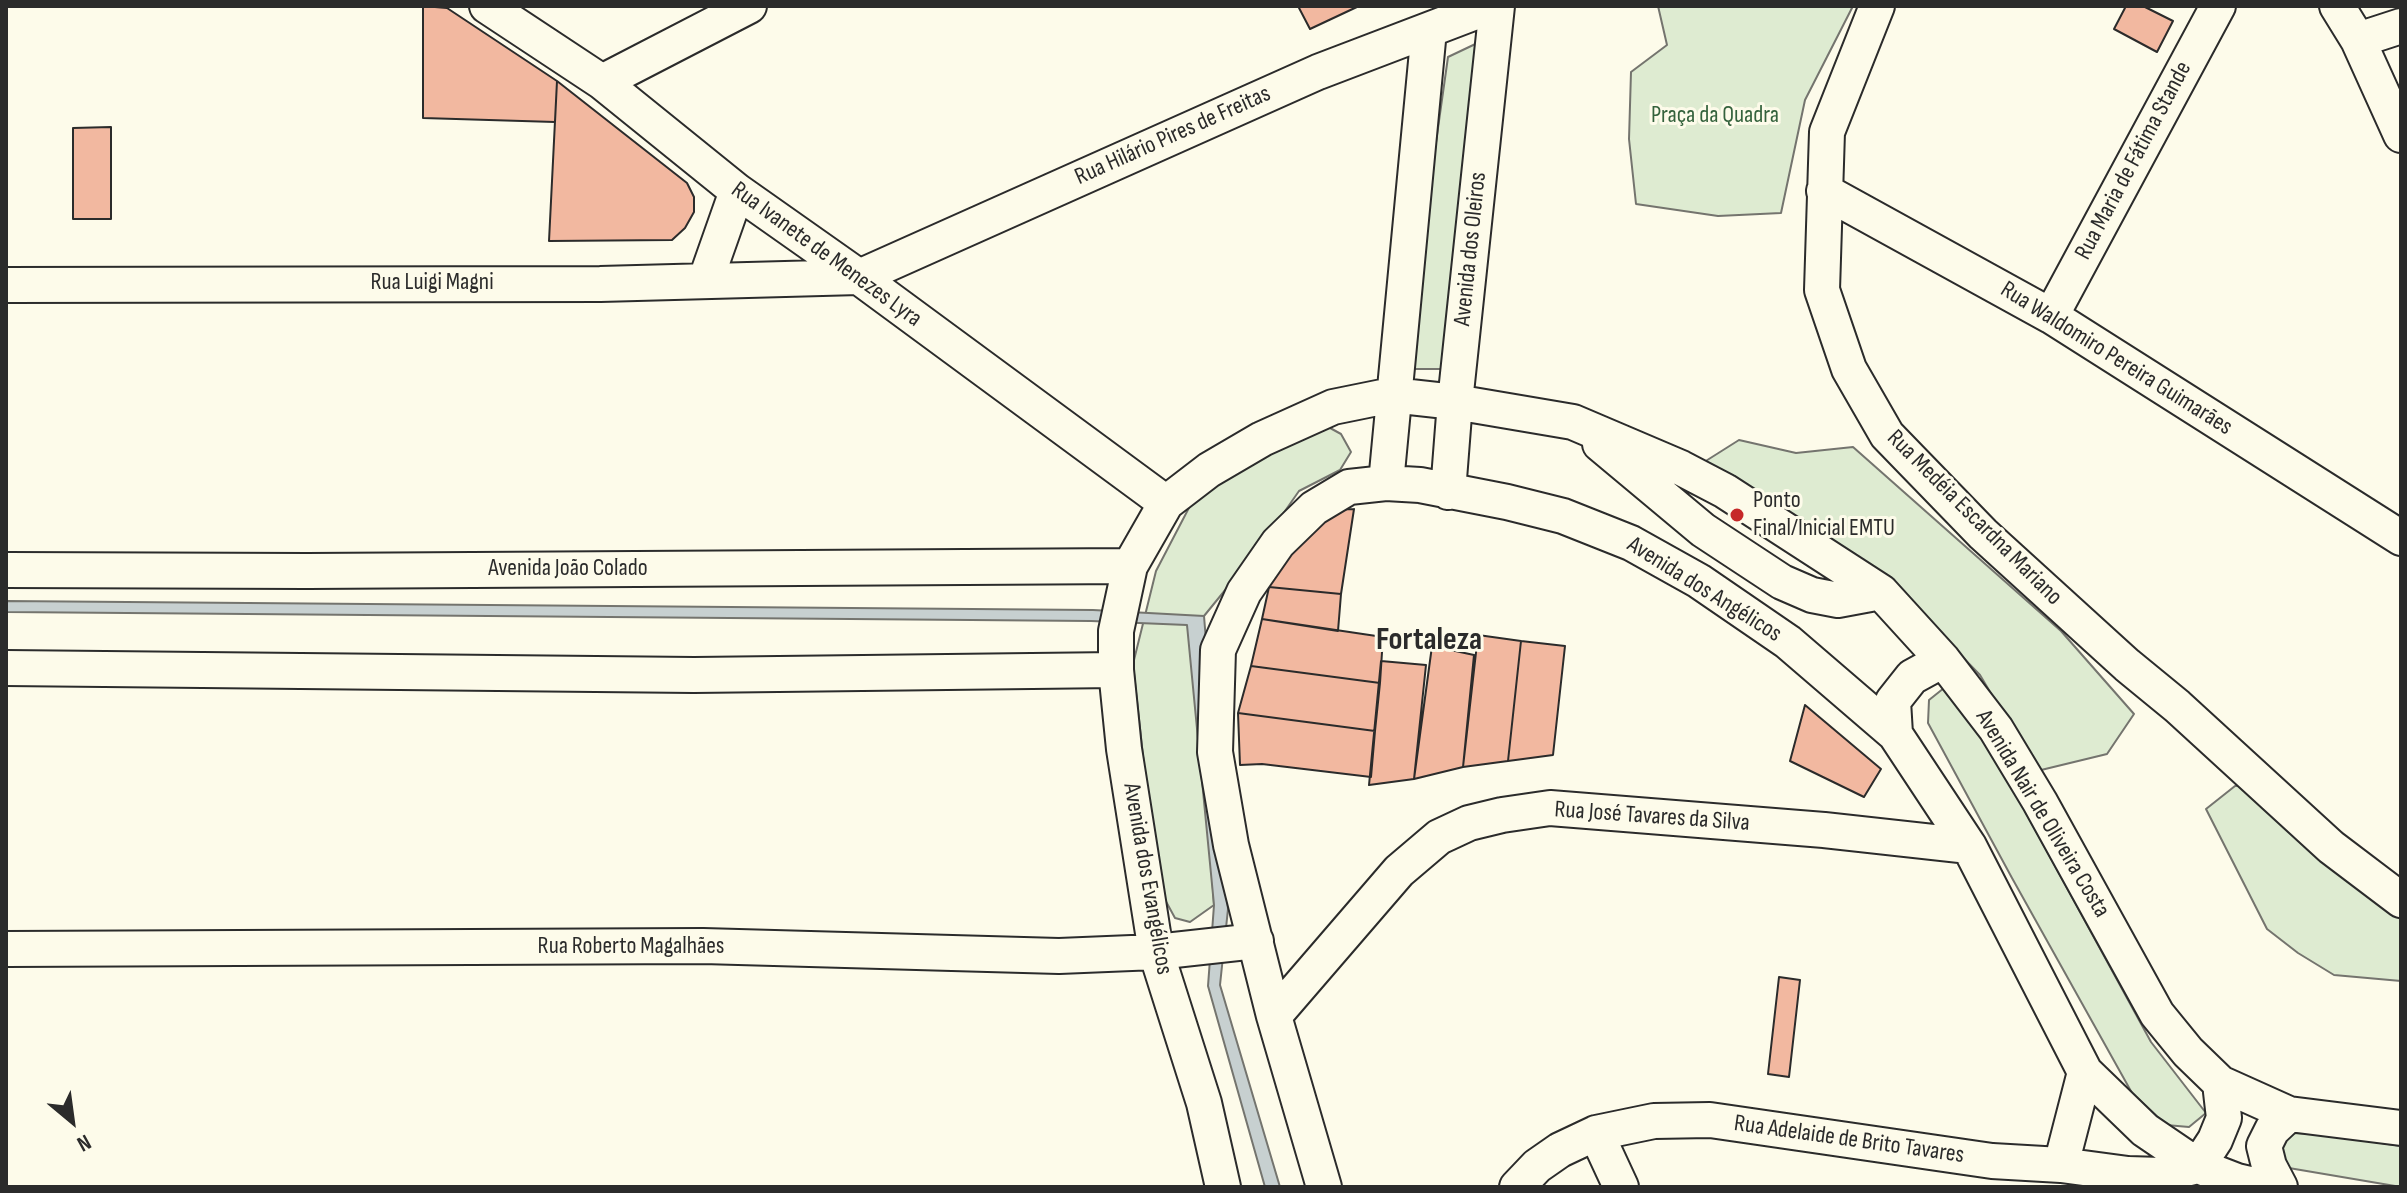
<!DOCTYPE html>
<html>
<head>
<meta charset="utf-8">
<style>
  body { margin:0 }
  #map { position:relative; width:2407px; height:1193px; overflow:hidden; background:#fdfbea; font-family:"Sofia Sans Condensed",sans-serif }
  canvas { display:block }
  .frame { position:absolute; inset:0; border:8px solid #2b2b2b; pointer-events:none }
  .north { position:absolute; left:32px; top:1081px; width:80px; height:80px; -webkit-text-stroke:6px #fdfbea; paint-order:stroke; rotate:151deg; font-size:22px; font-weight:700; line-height:32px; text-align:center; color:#2b2b2b }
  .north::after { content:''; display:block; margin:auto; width:28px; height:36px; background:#2b2b2b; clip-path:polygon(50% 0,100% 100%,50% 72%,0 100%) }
</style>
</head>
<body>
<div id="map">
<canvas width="2407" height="1193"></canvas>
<div class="frame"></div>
<div class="north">N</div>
</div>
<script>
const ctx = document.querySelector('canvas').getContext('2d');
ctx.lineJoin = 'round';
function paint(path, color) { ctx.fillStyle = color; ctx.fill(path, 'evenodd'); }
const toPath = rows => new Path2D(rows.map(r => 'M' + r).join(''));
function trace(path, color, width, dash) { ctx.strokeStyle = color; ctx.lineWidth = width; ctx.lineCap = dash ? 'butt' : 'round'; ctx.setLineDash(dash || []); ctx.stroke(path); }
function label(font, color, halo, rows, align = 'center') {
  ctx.font = font + ' "Sofia Sans Condensed",sans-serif'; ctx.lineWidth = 6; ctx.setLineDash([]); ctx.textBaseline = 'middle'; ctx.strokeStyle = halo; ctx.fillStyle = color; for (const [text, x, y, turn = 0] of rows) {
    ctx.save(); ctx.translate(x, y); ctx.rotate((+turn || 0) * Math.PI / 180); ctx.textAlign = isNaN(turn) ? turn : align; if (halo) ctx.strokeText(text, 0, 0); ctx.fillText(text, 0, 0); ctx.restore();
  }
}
const green = toPath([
  [1658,6,1853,6,1805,100,1781,213,1718,216,1636,204,1629,139,1631,72,1667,45,1658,6],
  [1488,38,1446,369,1404,369,1448,57,1488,38],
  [1321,423,1341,434,1351,452,1340,470,1299,491,1257,551,1204,616,1203,740,1214,905,1190,922,1175,918,1157,885,1133,664,1156,571,1192,502,1269,450,1321,423],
  [1739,440,1796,453,1853,447,2061,631,2134,714,2107,754,2037,771,1980,675,1910,603,1701,464,1739,440],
  [1944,688,1971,712,2151,1042,2206,1113,2189,1127,2166,1125,2132,1093,2012,878,1928,723,1929,700,1944,688],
  [2263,785,2401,900,2401,981,2334,975,2298,953,2267,929,2206,809,2235,786,2263,785],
  [2289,1133,2322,1134,2401,1146,2401,1187,2283,1167,2280,1150,2289,1133]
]);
paint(green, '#deebd1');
trace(green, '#74746e', 2);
const water = toPath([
  [6,601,1093,610,1204,616,1228,909,1220,985,1280,1187,1265,1187,1208,986,1214,905,1187,625,1091,621,6,612,6,601]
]);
paint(water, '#c7d0d0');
trace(water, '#74746e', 2);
const building = toPath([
  [423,6,447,8,557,81,555,122,423,118,423,6],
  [1298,6,1359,6,1310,29,1298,6],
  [2126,6,2143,6,2173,21,2157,52,2114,29,2126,6],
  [557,81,687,183,694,197,694,212,685,228,672,240,549,241,557,81],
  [111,127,111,219,73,219,73,128,111,127],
  [1354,509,1341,594,1269,587,1275,569,1324,510,1354,509],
  [1269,587,1341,594,1338,631,1262,619,1269,587],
  [1262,619,1383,637,1380,683,1251,666,1262,619],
  [1478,635,1521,641,1508,761,1463,767,1478,635],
  [1521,641,1565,646,1553,755,1508,761,1521,641],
  [1432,646,1474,655,1463,767,1414,779,1432,646],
  [1381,661,1426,665,1414,779,1369,785,1381,661],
  [1251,666,1380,683,1375,731,1238,713,1251,666],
  [1805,705,1881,769,1864,797,1790,761,1805,705],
  [1238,713,1375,731,1371,777,1262,764,1240,765,1238,713],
  [1779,977,1800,980,1789,1077,1768,1074,1779,977]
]);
paint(building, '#f2b8a0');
trace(building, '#2b2b2b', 2);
const minor = toPath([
  [487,6,602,82,737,191,859,277,1166,503],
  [1877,6,1827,132,1822,290,1849,369,1887,435,1983,534,2127,665,2177,706,2331,847,2401,900],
  [2337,6,2358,40,2401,135],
  [2358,40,2401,26],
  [602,82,749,6],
  [1824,191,2051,316,2401,538],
  [706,279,737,191],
  [6,285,600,284,859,277,1318,72,1491,6],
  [2051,316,2218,6],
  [1600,444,1703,530,1782,582,1812,595,1838,600,1881,592],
  [1386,483,1429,30],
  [1448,492,1455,402,1497,6],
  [6,570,308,571,1130,566],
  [6,668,694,675,1116,670],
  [1895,734,1893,701,1912,677,1943,660],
  [6,949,703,946,1059,956,1156,952,1256,941],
  [1274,1016,1399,871,1439,837,1469,823,1502,815,1550,808,1824,830,1969,846],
  [1596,1133,1621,1187],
  [2061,1165,2085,1072],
  [1223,1187,1204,1103,1156,952,1124,749,1116,670,1116,631,1130,566,1166,503,1209,470,1262,439,1333,407,1392,395,1455,402,1573,422,1681,468,1725,491,1881,592,1943,660,1996,729,2040,802,2157,1014,2188,1052,2220,1083,2289,1114,2401,1128],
  [1324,1187,1274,1016,1231,845,1215,752,1218,650,1244,592,1278,543,1314,508,1349,487,1386,483,1420,485,1507,502,1563,516,1631,543,1699,581,1788,642,1895,734,1969,846,2085,1072,2145,1130,2198,1166,2237,1181,2263,1187],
  [1517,1187,1537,1166,1560,1150,1596,1133,1654,1121,1710,1120,1992,1161,2061,1165,2128,1174,2161,1175,2198,1166,2215,1140,2224,1118,2220,1083],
  [2280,1187,2269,1166,2264,1146,2272,1130,2289,1114]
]);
trace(minor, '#2b2b2b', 38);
trace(minor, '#fdfbea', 34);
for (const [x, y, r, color] of [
  [1737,515,8,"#c62828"]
]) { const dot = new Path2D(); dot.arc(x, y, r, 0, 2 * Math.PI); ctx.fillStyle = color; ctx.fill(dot); trace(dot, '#fdfbea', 3); }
label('24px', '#34623c', '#fdfbea', [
  ["Praça da Quadra",1715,116]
]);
label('24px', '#2b2b2b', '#fdfbea', [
  ["Rua Hilário Pires de Freitas",1173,136,-24],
  ["Rua Maria de Fátima Stande",2134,161,-62],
  ["Avenida dos Oleiros",1471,249,-84],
  ["Rua Ivanete de Menezes Lyra",826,255,36],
  ["Rua Luigi Magni",432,283],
  ["Rua Waldomiro Pereira Guimarães",2116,359,32],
  ["Rua Medéia Escardna Mariano",1974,518,45],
  ["Avenida João Colado",568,569],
  ["Avenida dos Angélicos",1704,590,32],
  ["Avenida Nair de Oliveira Costa",2042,814,59],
  ["Rua José Tavares da Silva",1652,817,4],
  ["Avenida dos Evangélicos",1147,879,80],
  ["Rua Roberto Magalhães",631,947],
  ["Rua Adelaide de Brito Tavares",1849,1140,8]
]);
label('24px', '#2b2b2b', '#fdfbea', [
  ["Ponto",1753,501],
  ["Final/Inicial EMTU",1753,529]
], 'left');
label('bold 32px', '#2b2b2b', '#fdfbea', [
  ["Fortaleza",1429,641]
]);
</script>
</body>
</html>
